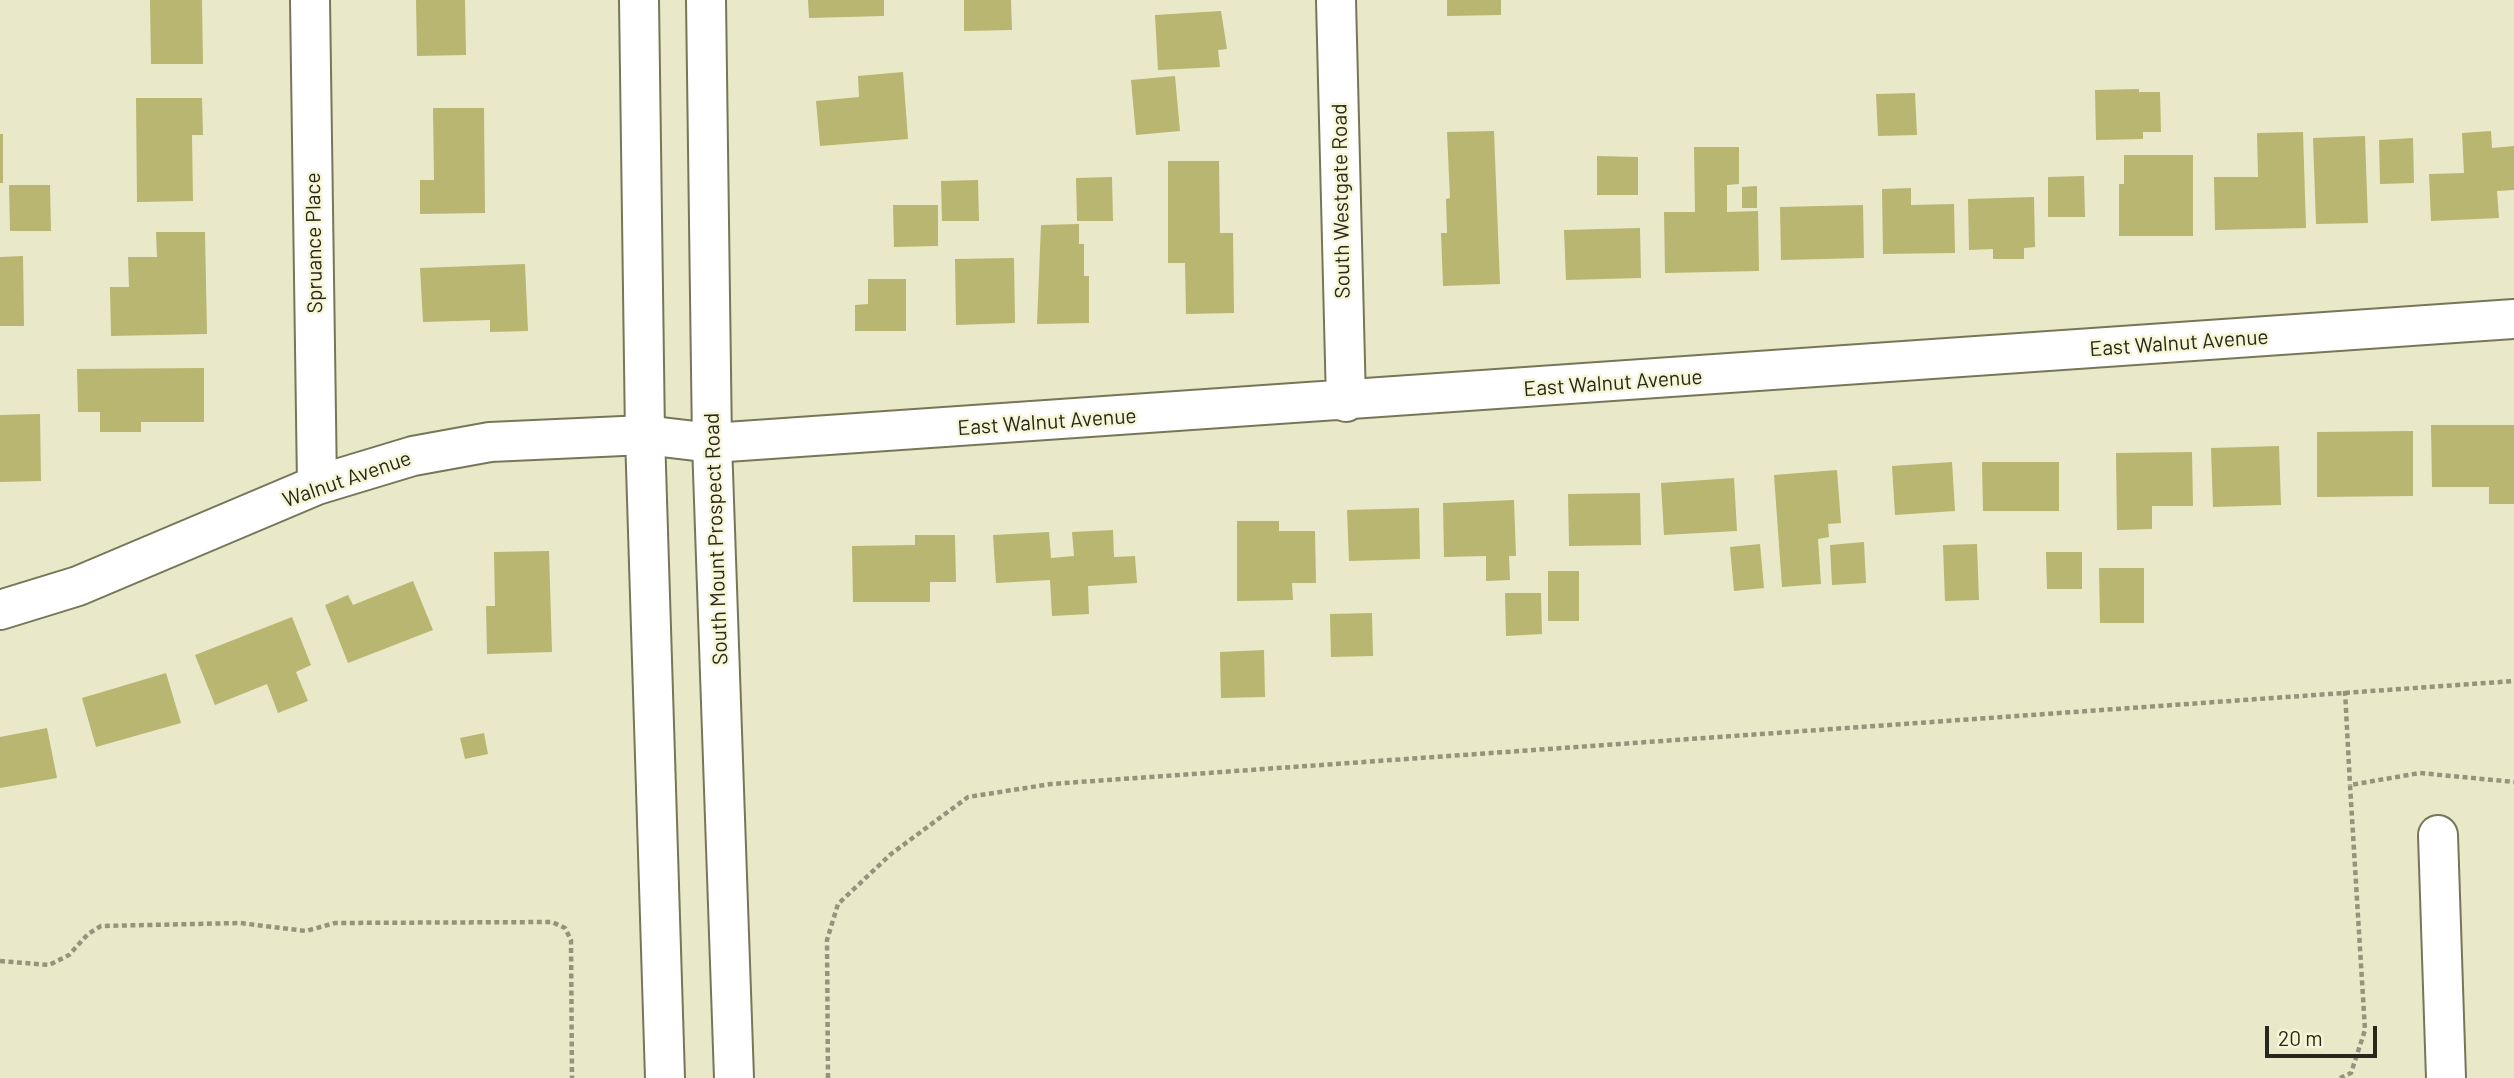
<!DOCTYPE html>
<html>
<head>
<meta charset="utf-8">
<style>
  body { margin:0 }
  #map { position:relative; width:2514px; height:1078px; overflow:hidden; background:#e9e9c9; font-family:Barlow,sans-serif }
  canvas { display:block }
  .scale { position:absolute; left:2265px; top:1026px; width:112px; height:32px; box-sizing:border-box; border:4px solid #27271b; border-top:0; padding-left:9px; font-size:21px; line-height:24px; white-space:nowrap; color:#27271b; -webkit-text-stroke:5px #f6f6d6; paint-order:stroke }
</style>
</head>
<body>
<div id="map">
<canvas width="2514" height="1078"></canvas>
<div class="scale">20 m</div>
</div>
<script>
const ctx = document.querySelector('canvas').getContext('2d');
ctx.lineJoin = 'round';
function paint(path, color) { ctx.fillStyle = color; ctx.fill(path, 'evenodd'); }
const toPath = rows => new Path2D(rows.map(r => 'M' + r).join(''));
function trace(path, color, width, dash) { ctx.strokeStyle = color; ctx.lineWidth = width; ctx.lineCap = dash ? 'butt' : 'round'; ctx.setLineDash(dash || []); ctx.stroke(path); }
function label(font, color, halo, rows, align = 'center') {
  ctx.font = font + ' Barlow,sans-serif'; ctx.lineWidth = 5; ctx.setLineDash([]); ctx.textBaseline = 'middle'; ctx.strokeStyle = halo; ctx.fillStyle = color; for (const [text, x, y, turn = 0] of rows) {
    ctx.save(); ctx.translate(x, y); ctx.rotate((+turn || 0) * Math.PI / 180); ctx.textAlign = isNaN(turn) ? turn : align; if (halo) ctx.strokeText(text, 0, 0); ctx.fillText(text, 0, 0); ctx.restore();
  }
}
paint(toPath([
  [150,0,202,0,203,64,151,64],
  [416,0,465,0,466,55,417,56],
  [808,0,884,0,884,16,809,18],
  [964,0,1011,0,1012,30,964,31],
  [1447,0,1501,0,1501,15,1447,16],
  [1221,11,1227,49,1218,50,1220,67,1158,70,1155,15],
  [903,72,908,139,820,146,816,101,859,97,858,76],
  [1175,76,1180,131,1136,135,1131,80],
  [2139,89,2139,92,2160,92,2161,132,2143,132,2143,139,2096,140,2095,90],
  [1915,93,1917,135,1878,136,1876,94],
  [136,98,202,98,203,135,192,135,193,201,137,202],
  [433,108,484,108,485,213,420,214,420,180,434,180],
  [1494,131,1500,284,1443,286,1441,233,1447,233,1446,199,1450,198,1447,132],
  [2491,131,2492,148,2514,146,2514,190,2497,191,2499,218,2431,221,2429,174,2464,173,2462,133],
  [2303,132,2306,228,2215,230,2214,177,2258,177,2257,133],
  [0,134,3,134,3,183,0,183],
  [2365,136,2368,223,2316,224,2313,138],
  [2413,138,2414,183,2380,184,2379,140],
  [1694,147,1739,147,1739,184,1727,185,1727,212,1758,211,1759,271,1665,273,1664,212,1695,212],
  [2124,155,2193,155,2193,236,2119,236,2119,184,2124,184],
  [1597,156,1638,157,1638,195,1597,195],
  [1168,161,1219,161,1220,233,1233,233,1234,313,1186,314,1185,263,1168,263],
  [2084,176,2085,217,2048,217,2048,177],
  [1112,177,1113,221,1077,221,1076,178],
  [978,180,979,221,942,221,941,181],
  [9,185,50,185,51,231,10,231],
  [1757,186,1757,208,1742,208,1742,187],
  [1911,188,1911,205,1954,204,1955,253,1883,254,1882,189],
  [2034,197,2035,247,2024,248,2024,259,1993,259,1993,249,1969,250,1968,199],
  [893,205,938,205,938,246,894,247],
  [1863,205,1864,258,1781,260,1780,207],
  [1079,224,1079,244,1084,244,1084,276,1089,276,1089,323,1037,324,1041,225],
  [1640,228,1641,278,1566,280,1564,230],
  [156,232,205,232,207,334,111,336,110,287,129,287,128,257,157,257],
  [23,256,24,326,0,326,0,257],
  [1014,258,1015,323,956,325,955,259],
  [525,264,528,331,490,332,490,320,423,322,420,268],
  [868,279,906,279,906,331,855,331,855,305,868,304],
  [204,368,204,422,141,422,141,432,100,432,100,412,78,412,77,369],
  [40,414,41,481,0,482,0,415],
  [2431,425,2514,425,2514,504,2489,504,2489,487,2432,487],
  [2413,431,2413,496,2317,497,2317,432],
  [2279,446,2281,505,2213,507,2211,448],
  [2192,452,2193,506,2152,506,2152,529,2117,530,2116,453],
  [1952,462,1955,511,1895,515,1892,466],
  [1982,462,2059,462,2059,511,1983,511],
  [1837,470,1841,523,1828,524,1829,537,1818,539,1821,584,1782,587,1774,475],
  [1734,478,1737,531,1664,535,1661,483],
  [1640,493,1641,545,1569,546,1568,494],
  [1514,500,1516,556,1509,556,1510,580,1486,581,1486,556,1444,557,1443,503],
  [1419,508,1420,559,1349,561,1347,510],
  [1237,521,1279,521,1279,531,1315,531,1316,583,1292,583,1293,600,1237,601],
  [1113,530,1114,557,1135,556,1137,583,1088,586,1089,614,1052,616,1050,580,996,583,993,535,1049,532,1051,558,1074,556,1072,532],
  [915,535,955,535,956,582,930,582,930,602,853,602,852,546,915,545],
  [1864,542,1866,583,1832,585,1830,545],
  [1760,544,1764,588,1734,591,1730,547],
  [1977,544,1979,600,1945,601,1943,545],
  [549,551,552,652,487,654,486,606,495,606,494,552],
  [2046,552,2082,552,2082,589,2047,589],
  [2099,568,2144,568,2144,623,2100,623],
  [1548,571,1579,571,1579,621,1548,621],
  [413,581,433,630,348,663,325,605,348,595,353,605],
  [1505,593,1541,593,1542,634,1506,636],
  [1372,613,1373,656,1331,657,1330,614],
  [292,617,311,665,296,672,308,701,278,713,267,684,215,705,195,655],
  [1264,650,1265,697,1221,698,1220,652],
  [166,673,181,723,96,747,82,698],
  [47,728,57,778,0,788,0,737],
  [484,733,488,754,465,759,460,738]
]), '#b8b670');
const minor = toPath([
  [310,0,317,485],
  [1336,0,1346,402],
  [0,610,78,586,317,485,413,456,490,442,645,435,712,443,2514,319],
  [2438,835,2446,1078]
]);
const major = toPath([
  [639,0,645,435,665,1078],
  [706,0,712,443,734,1078]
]);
trace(minor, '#777659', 42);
trace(major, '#777659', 42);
trace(toPath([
  [2345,691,2350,785],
  [0,961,49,965,69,955,88,934,101,926,240,923,306,931,335,923,552,922,565,928,571,940,572,1078],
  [828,1078,827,940,838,904,891,854,968,797,1051,784,2514,681],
  [2340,1078,2351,1073,2365,1030,2350,785,2420,773,2514,782]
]), '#94947c', 4.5, [5, 3.5]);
trace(minor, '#fff', 38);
trace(major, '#fff', 38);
label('21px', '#27271b', '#f6f6d6', [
  ["South Westgate Road",1341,201,-91],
  ["Spruance Place",314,243,-91],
  ["East Walnut Avenue",2179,343,-4],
  ["East Walnut Avenue",1613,383,-4],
  ["East Walnut Avenue",1047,422,-4],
  ["Walnut Avenue",347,479,-19],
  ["South Mount Prospect Road",716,539,-92]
]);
</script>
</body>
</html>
